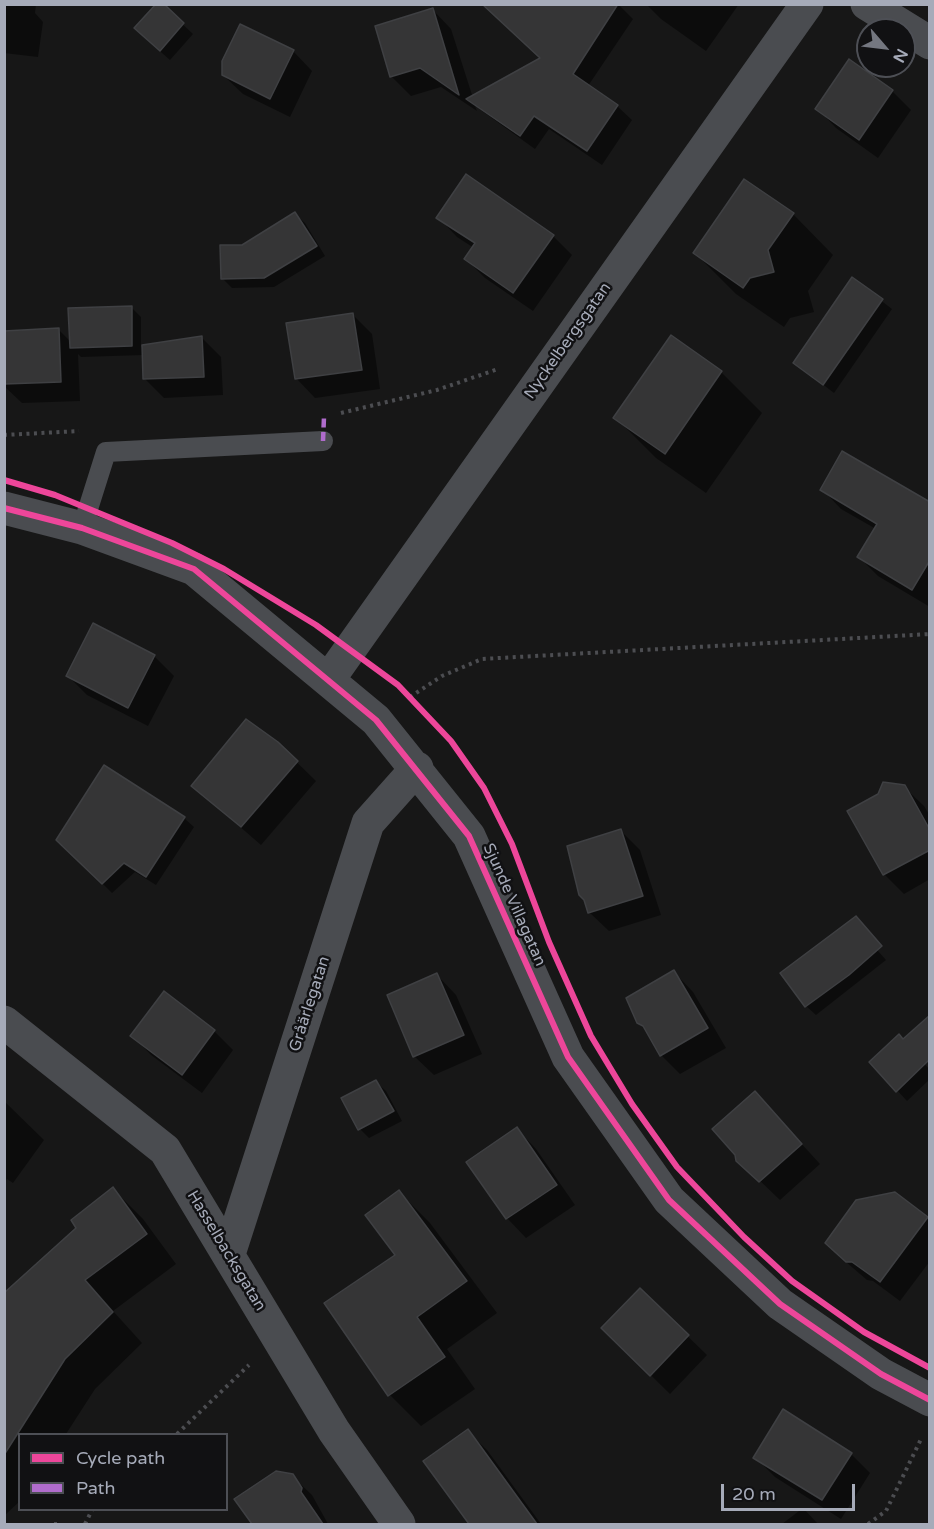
<!DOCTYPE html>
<html>
<head>
<meta charset="utf-8">
<style>
  body { margin:0 }
  #map { position:relative; width:934px; height:1529px; overflow:hidden; background:#171717; font-family:"Varela Round",sans-serif }
  canvas { display:block }
  .frame { position:absolute; inset:0; border:6px solid #a6abb9; pointer-events:none }
  .legend { position:absolute; left:18px; top:1433px; width:210px; height:78px; box-sizing:border-box; background:#111113; border:2px solid #4d4f55; margin:0; padding:8px 10px; list-style:none; font-size:18px; color:#a6abb9 }
  .legend li { display:flex; align-items:center; gap:12px; height:30px }
  .legend b { width:30px; border:2px solid #4d4f55 }
  .north { position:absolute; left:856px; top:18px; width:60px; height:60px; box-sizing:border-box; background:#111113; border:2px solid #4d4f55; border-radius:50%; rotate:118deg; font-size:16px; font-weight:700; line-height:24px; text-align:center; color:#a6abb9 }
  .north::after { content:''; display:block; margin:auto; width:21px; height:27px; background:#747780; clip-path:polygon(50% 0,100% 100%,50% 72%,0 100%) }
  .scale { position:absolute; left:721px; top:1484px; width:134px; height:27px; box-sizing:border-box; border:3px solid #a6abb9; border-top:0; padding-left:8px; font-size:18px; line-height:21px; white-space:nowrap; color:#a6abb9; -webkit-text-stroke:4px #111113; paint-order:stroke }
</style>
</head>
<body>
<div id="map">
<canvas width="934" height="1529"></canvas>
<div class="frame"></div>
<ul class="legend">
<li><b style="height:8px;background:#ed469a"></b>Cycle path</li>
<li><b style="height:8px;background:#b06ccc"></b>Path</li>
</ul>
<div class="north">N</div>
<div class="scale">20 m</div>
</div>
<script>
const ctx = document.querySelector('canvas').getContext('2d');
ctx.lineJoin = 'round';
function paint(path, color) { ctx.fillStyle = color; ctx.fill(path, 'evenodd'); }
const toPath = rows => new Path2D(rows.map(r => 'M' + r).join(''));
function trace(path, color, width, dash) { ctx.strokeStyle = color; ctx.lineWidth = width; ctx.lineCap = dash ? 'butt' : 'round'; ctx.setLineDash(dash || []); ctx.stroke(path); }
function label(font, color, halo, rows, align = 'center') {
  ctx.font = font + ' "Varela Round",sans-serif'; ctx.lineWidth = 5; ctx.setLineDash([]); ctx.textBaseline = 'middle'; ctx.strokeStyle = halo; ctx.fillStyle = color; for (const [text, x, y, turn = 0] of rows) {
    ctx.save(); ctx.translate(x, y); ctx.rotate((+turn || 0) * Math.PI / 180); ctx.textAlign = isNaN(turn) ? turn : align; if (halo) ctx.strokeText(text, 0, 0); ctx.fillText(text, 0, 0); ctx.restore();
  }
}
paint(toPath([
  [4,4,36,4,35,13,43,22,38,57,4,53],
  [161,4,193,34,170,60,145,38],
  [492,4,618,4,633,19,588,86,617,106,632,120,602,165,549,129,535,149,475,106,477,111,441,87,411,96,392,77,377,27,432,9,451,29,473,98,542,58],
  [646,4,739,4,706,51,661,19],
  [293,51,312,71,290,117,243,94,223,75],
  [892,91,911,110,878,158,836,128,817,108],
  [295,214,305,223,325,256,274,287,232,288,222,278,242,246],
  [793,214,833,255,808,291,814,312,790,318,784,327,736,294,695,253],
  [438,217,553,236,572,255,533,311,485,278,466,259,474,248,457,237],
  [853,279,892,309,834,393,795,363],
  [131,307,141,317,141,347,202,338,221,357,223,395,164,398,145,379,144,355,81,357,78,354,80,401,22,403,4,386,4,333,59,330,71,342],
  [353,315,372,334,380,389,315,398,296,378],
  [671,337,721,372,762,413,706,493,656,458,615,417],
  [822,489,930,504,930,607,878,576,859,557,876,529,841,509],
  [93,625,155,657,174,676,148,726,87,695,68,676],
  [277,743,316,781,261,845,193,786],
  [904,787,924,806,930,816,930,879,904,894,884,874,849,812],
  [184,818,194,827,156,885,135,872,112,893,58,839],
  [621,831,640,850,661,915,609,931,589,912],
  [862,933,886,960,816,1015,806,1006],
  [674,972,693,992,726,1048,680,1074,661,1055,647,1030,639,1022],
  [437,975,456,995,482,1054,434,1075,414,1056],
  [164,993,214,1031,233,1050,202,1093,151,1055,132,1035],
  [908,1046,930,1070,930,1079,907,1101,871,1062],
  [376,1082,386,1091,402,1121,369,1138,360,1129],
  [755,1093,820,1164,780,1200,755,1176],
  [4,1101,44,1140,13,1183,7,1179,4,1183],
  [517,1129,536,1149,575,1205,526,1238,507,1218,468,1162],
  [113,1189,143,1219,176,1264,113,1311,142,1343,95,1389,66,1434,20,1434,20,1501,4,1516,4,1295,78,1228],
  [399,1192,430,1223,497,1313,447,1349,475,1389,421,1426,390,1395,326,1304,397,1256],
  [894,1194,930,1219,930,1261,900,1301,873,1281,867,1280,846,1262],
  [640,1290,707,1355,670,1394,603,1328],
  [467,1431,487,1450,541,1524,471,1524,425,1461],
  [851,1454,870,1473,841,1519,775,1477,755,1457],
  [292,1476,312,1495,328,1524,254,1524,236,1499],
  [803,1508,818,1524,782,1524]
]), '#0007');
const building = toPath([
  [156,4,164,4,184,23,160,51,134,28,156,4],
  [482,4,618,4,573,74,618,105,587,151,534,116,520,136,466,99,540,58,482,4],
  [433,8,459,95,420,68,390,77,375,26,433,8],
  [240,24,294,50,270,99,222,75,222,61,240,24],
  [849,59,893,90,859,140,815,109,849,59],
  [466,174,554,235,513,293,464,259,475,243,436,218,466,174],
  [744,179,794,213,768,250,774,272,750,278,743,288,693,253,744,179],
  [295,212,317,246,264,278,221,279,220,245,242,245,295,212],
  [852,277,883,299,823,385,793,363,852,277],
  [132,306,132,346,70,348,68,308,132,306],
  [353,313,362,370,295,379,286,323,353,313],
  [59,328,61,382,4,384,4,331,59,328],
  [671,335,722,371,665,454,613,418,671,335],
  [202,336,204,377,143,379,142,345,202,336],
  [842,451,930,502,930,560,912,590,857,557,877,524,820,490,842,451],
  [93,623,155,655,128,708,66,676,93,623],
  [246,719,278,742,298,761,241,827,191,786,246,719],
  [104,765,185,817,146,877,124,863,102,884,56,840,104,765],
  [883,782,905,785,930,830,930,850,883,875,847,811,878,794,883,782],
  [621,829,643,896,588,913,584,900,579,895,567,846,621,829],
  [856,916,882,946,849,975,805,1007,780,973,856,916],
  [674,970,708,1028,660,1056,643,1026,637,1023,626,998,674,970],
  [437,973,464,1035,413,1057,387,995,437,973],
  [164,991,215,1030,182,1075,130,1036,164,991],
  [930,1015,930,1059,896,1092,869,1062,899,1034,903,1039,930,1015],
  [376,1080,394,1111,358,1130,341,1098,376,1080],
  [755,1091,802,1144,759,1182,736,1161,735,1155,712,1129,755,1091],
  [517,1127,557,1185,506,1219,466,1162,517,1127],
  [113,1187,147,1234,85,1280,113,1312,65,1359,4,1455,4,1293,76,1228,71,1220,113,1187],
  [399,1190,467,1281,417,1317,445,1357,388,1396,324,1303,395,1255,365,1215,399,1190],
  [895,1192,928,1217,880,1282,852,1262,846,1262,825,1243,856,1200,895,1192],
  [640,1288,689,1335,650,1376,601,1328,640,1288],
  [783,1409,852,1453,822,1500,753,1458,783,1409],
  [468,1429,537,1524,469,1524,423,1461,468,1429],
  [276,1471,293,1474,302,1488,301,1492,323,1524,252,1524,234,1499,276,1471]
]);
paint(building, '#353536');
trace(building, '#3f4043', 1.5);
trace(toPath([
  [341,413,437,390,498,369],
  [4,435,79,431],
  [410,697,442,676,482,659,930,634],
  [177,1434,249,1365],
  [54,1524,60,1524],
  [85,1524,92,1510],
  [868,1524,886,1511,922,1437]
]), '#4c4d51', 4, [3, 4.5]);
trace(toPath([
  [82,528,106,452,323,441]
]), '#4a4c50', 20);
trace(toPath([
  [867,4,930,43],
  [4,508,82,528,194,569,376,720,469,836,568,1057,669,1200,780,1304,881,1374,930,1400],
  [329,679,807,4],
  [4,1022,165,1150,334,1431,399,1524],
  [229,1254,368,823,417,768]
]), '#4a4c50', 33);
trace(toPath([
  [323,441,324,417]
]), '#b06ccc', 4.5, [9, 4.5]);
trace(toPath([
  [4,480,55,495,111,518,172,543,224,569,316,625,398,685,451,741,484,788,512,844,549,942,591,1036,632,1104,677,1167,744,1237,792,1281,864,1332,930,1368],
  [4,508,82,528,194,569,376,720,469,836,568,1057,669,1200,780,1304,881,1374,930,1400]
]), '#ed469a', 6);
label('16px', '#a6abb9', '#111113', [
  ["Nyckelbergsgatan",568,341,-55],
  ["Sjunde Villagatan",514,905,66],
  ["Gråärlegatan",310,1004,-72],
  ["Hasselbacksgatan",226,1251,59]
]);
</script>
</body>
</html>
